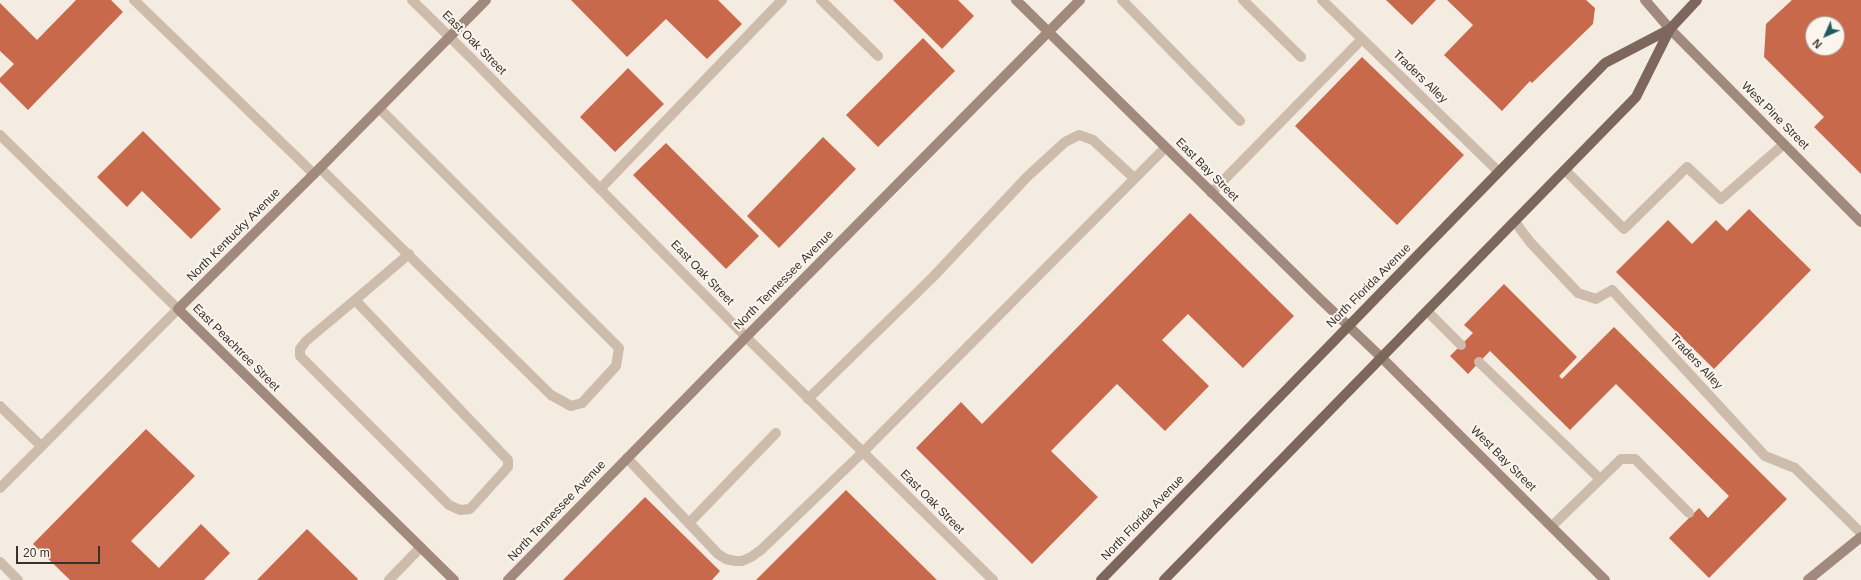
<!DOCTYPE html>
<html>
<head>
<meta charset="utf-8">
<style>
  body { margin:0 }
  #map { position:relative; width:1861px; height:580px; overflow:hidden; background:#f4ebe1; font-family:Arial,sans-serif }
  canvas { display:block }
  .north { position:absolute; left:1805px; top:16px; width:40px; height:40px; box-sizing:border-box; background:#fbf5ee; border:1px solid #aea6a0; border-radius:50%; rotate:225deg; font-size:11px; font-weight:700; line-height:16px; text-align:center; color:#3b302b }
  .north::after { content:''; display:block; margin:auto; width:14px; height:18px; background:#1f5a5e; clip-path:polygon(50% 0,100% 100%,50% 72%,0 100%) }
  .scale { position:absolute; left:16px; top:546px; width:84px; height:18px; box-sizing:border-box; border:2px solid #3b302b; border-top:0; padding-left:5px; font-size:12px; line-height:14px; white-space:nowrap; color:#3b302b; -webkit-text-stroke:3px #fbf5ee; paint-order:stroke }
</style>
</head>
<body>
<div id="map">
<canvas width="1861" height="580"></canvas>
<div class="north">N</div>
<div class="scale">20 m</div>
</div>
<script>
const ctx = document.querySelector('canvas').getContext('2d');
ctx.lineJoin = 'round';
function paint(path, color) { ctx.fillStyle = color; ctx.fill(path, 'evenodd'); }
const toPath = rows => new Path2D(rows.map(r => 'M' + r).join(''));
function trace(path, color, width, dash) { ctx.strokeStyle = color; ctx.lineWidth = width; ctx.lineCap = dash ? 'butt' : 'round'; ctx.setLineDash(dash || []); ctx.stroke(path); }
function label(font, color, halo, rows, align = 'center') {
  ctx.font = font + ' Arial,sans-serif'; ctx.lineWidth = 4; ctx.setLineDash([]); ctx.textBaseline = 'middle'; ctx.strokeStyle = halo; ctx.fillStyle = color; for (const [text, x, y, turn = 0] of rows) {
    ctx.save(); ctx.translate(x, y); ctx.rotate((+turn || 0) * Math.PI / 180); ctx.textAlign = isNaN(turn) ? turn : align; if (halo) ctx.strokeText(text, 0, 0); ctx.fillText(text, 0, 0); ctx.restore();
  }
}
paint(toPath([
  [76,0,111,0,123,12,28,110,0,82,0,78,14,64,0,51,0,3,37,40],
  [571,0,718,0,742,24,707,59,666,19,627,57],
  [893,0,958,0,974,16,942,49],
  [1386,0,1436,0,1412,25],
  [1447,0,1586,0,1595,8,1593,24,1532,83,1530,81,1502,111,1444,55,1473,25],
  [1792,0,1861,0,1861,174,1814,127,1824,117,1764,57,1766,24],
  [1813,24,1837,24,1837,48,1813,48],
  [923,38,955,71,878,147,846,115],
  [1362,57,1464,155,1397,225,1295,126],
  [628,68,664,104,615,152,580,117],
  [143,131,221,209,191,239,142,191,127,207,97,177],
  [823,137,856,169,779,248,747,216],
  [666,143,759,236,726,269,633,175],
  [1749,209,1811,270,1714,369,1616,272,1668,220,1692,244,1716,220,1727,231],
  [1190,213,1294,316,1243,368,1188,314,1162,340,1209,386,1165,431,1117,384,1051,451,1098,497,1032,564,916,448,961,402,982,424],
  [1504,284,1577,357,1559,376,1562,379,1614,327,1787,499,1709,578,1669,538,1699,508,1708,518,1729,496,1616,384,1570,430,1490,351,1468,374,1450,356,1473,333,1464,325],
  [146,429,195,476,131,541,159,568,201,524,230,553,204,580,70,580,33,544],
  [846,490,937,580,756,580],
  [645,497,720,571,712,580,563,580],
  [307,529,358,579,357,580,257,580]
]), '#c8694b');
trace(toPath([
  [134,0,314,174],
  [821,0,878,56],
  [1122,0,1240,121],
  [1243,0,1301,57],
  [1322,0,1499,172],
  [320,168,551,395,571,406,582,403,616,366,619,348,379,108],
  [1565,170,1624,229,1687,167,1721,199,1784,144],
  [600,189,782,0],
  [1211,193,1362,39],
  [1515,222,1530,242,1578,293,1596,299,1612,290,1765,456,1795,468,1861,533],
  [355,300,306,341,300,349,300,356,449,505,460,510,470,509,508,467,508,460,355,300,409,254],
  [1427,311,1461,345],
  [1479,362,1600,479],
  [808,399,933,277,1027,177,1065,142,1079,135,1093,140,1134,178],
  [0,406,41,446],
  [627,458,718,554,726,559,735,561,742,561,751,557,761,550,863,452,1165,148],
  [689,523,776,433],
  [1552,526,1621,459,1635,459,1689,513],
  [0,562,18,580],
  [389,580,421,547]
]), '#cdbbac', 10);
trace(toPath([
  [412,0,472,59,746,337,993,580],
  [0,135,178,309,0,488]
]), '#cdbbac', 10);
trace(toPath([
  [1016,0,1320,299,1381,357,1605,580],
  [1645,0,1670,29,1861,222],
  [454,580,178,309,320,168,486,0],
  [508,580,746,337,1080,0],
  [1808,580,1861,537]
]), '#a18a7d', 10);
trace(toPath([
  [1101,580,1605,63,1670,29],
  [1164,580,1636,97,1670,29,1697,0]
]), '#7d675c', 10);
label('12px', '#3b302b', '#fbf5ee', [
  ["East Oak Street",474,43,45],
  ["Traders Alley",1420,77,44],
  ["West Pine Street",1775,116,45],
  ["East Bay Street",1207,170,45],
  ["North Kentucky Avenue",234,235,-45],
  ["East Oak Street",702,273,46],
  ["North Tennessee Avenue",784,280,-45],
  ["North Florida Avenue",1369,286,-45],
  ["East Peachtree Street",236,348,45],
  ["Traders Alley",1696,362,47],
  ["West Bay Street",1503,459,45],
  ["East Oak Street",932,502,45],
  ["North Tennessee Avenue",557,511,-46],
  ["North Florida Avenue",1143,518,-46]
]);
</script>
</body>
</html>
